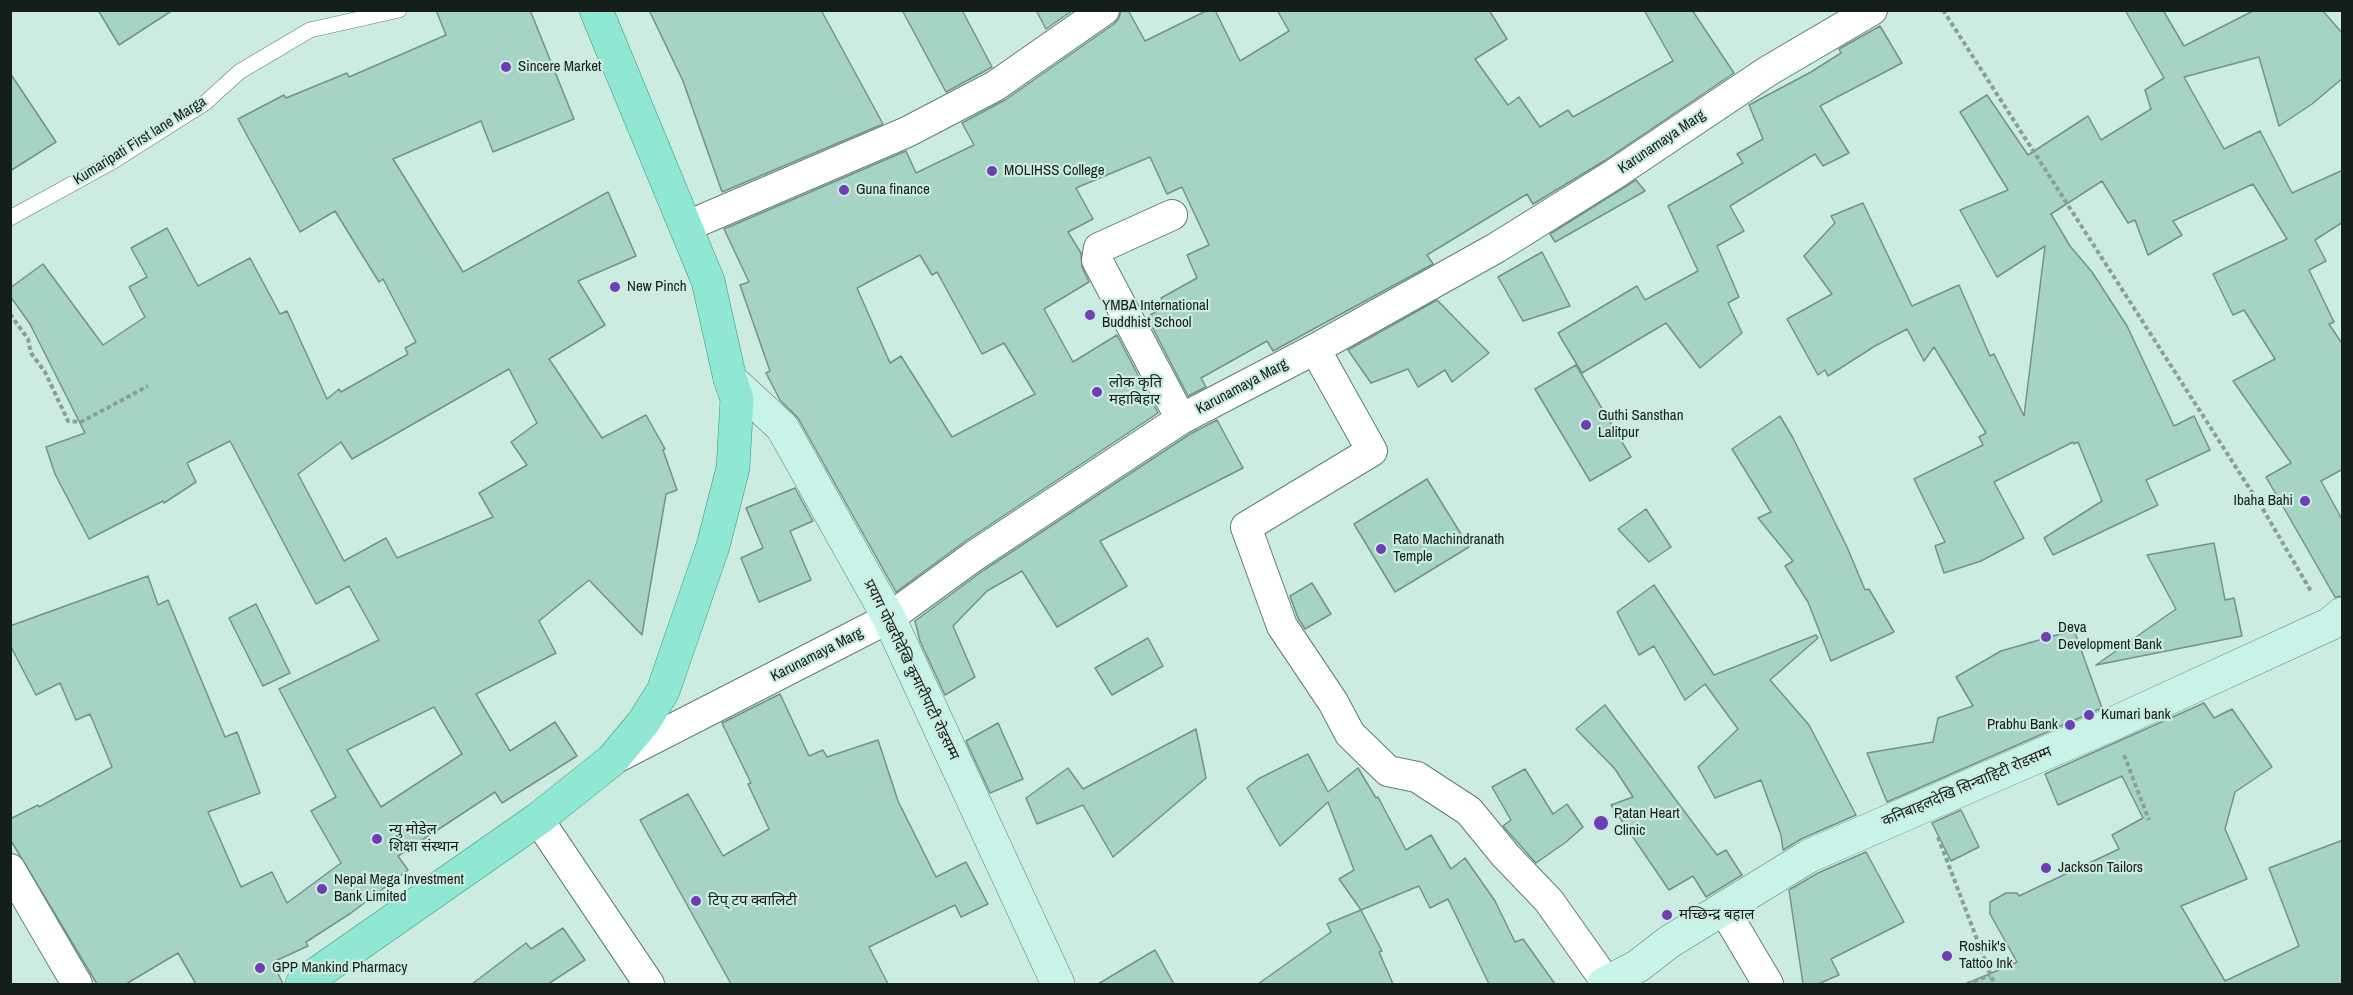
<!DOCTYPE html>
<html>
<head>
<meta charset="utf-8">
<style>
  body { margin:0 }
  #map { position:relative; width:2353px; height:995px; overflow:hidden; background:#ccebe1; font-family:"Archivo Narrow",sans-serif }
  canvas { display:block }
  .frame { position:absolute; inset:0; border:12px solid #141f1c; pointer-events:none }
</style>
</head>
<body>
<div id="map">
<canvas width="2353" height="995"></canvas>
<div class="frame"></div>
</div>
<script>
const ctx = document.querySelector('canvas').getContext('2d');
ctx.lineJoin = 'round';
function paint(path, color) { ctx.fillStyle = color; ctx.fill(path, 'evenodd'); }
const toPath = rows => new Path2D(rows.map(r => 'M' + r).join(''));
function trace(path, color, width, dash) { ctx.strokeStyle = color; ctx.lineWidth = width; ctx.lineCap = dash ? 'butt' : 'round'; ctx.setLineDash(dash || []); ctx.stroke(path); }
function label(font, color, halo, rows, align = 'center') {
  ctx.font = font + ' "Archivo Narrow","Noto Sans Devanagari",sans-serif'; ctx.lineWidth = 4.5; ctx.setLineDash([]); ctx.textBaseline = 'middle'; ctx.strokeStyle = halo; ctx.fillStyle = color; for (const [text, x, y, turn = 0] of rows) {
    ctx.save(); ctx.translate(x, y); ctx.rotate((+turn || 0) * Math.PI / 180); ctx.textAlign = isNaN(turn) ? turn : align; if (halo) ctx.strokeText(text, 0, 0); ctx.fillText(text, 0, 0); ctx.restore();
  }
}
const building = toPath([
  [98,10,173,10,119,45,98,10],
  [436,10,530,10,574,119,493,152,481,121,393,159,463,272,608,192,636,256,578,281,605,325,549,359,602,438,646,415,665,449,663,450,677,490,666,494,642,635,589,580,539,621,556,653,476,694,510,751,555,722,577,756,502,803,495,792,398,856,408,870,351,913,306,942,308,946,273,962,283,984,196,984,178,953,126,984,97,984,10,839,10,819,38,805,39,807,112,767,90,714,76,720,60,683,36,695,10,645,10,626,148,576,158,605,168,600,225,737,237,732,260,793,208,812,241,887,272,872,287,903,341,863,311,811,336,797,279,689,379,640,349,586,316,604,230,441,187,463,196,482,164,503,163,501,89,539,55,474,46,447,85,433,30,324,10,296,10,288,43,264,103,345,145,317,129,287,147,277,131,248,167,228,198,286,250,258,280,314,287,311,327,399,339,389,341,392,408,354,405,348,416,342,383,279,379,282,335,211,300,232,238,119,284,95,286,98,347,73,349,77,446,35,436,10],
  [509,369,537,423,511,442,527,465,479,493,493,517,397,558,386,538,344,561,298,474,341,442,352,459,509,369],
  [434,707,462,754,381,807,347,750,434,707],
  [649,10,821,10,883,124,722,192,683,81,649,10],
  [902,10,962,10,992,67,946,92,902,10],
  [1036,10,1073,10,1046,29,1036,10],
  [1121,10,1128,10,1145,41,1208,10,1215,10,1240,61,1289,31,1277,10,1489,10,1507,39,1475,59,1508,105,1519,97,1540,127,1568,110,1573,117,1673,61,1644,10,1692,10,1734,73,1604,161,1533,204,1527,194,1427,255,1433,264,1273,351,1267,341,1201,378,1206,387,1188,396,1147,317,1165,306,1161,298,1197,278,1187,255,1209,245,1182,187,1167,194,1150,157,1076,188,1093,219,1068,232,1081,253,1082,267,1089,282,1044,309,1073,362,1117,335,1158,413,964,542,896,592,798,418,780,400,766,373,770,371,740,285,749,282,724,229,906,151,916,173,974,145,962,123,1005,100,1114,24,1119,18,1121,10],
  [920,255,932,275,937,272,982,354,1004,343,1035,394,952,437,901,356,890,363,857,288,920,255],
  [2125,10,2163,10,2184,46,2255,10,2322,10,2343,34,2343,78,2312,104,2279,126,2259,57,2184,77,2224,149,2260,131,2292,193,2343,170,2343,222,2315,240,2326,261,2309,270,2334,322,2329,324,2343,345,2343,469,2321,481,2343,521,2343,596,2335,597,2266,477,2291,463,2233,381,2275,359,2244,310,2233,315,2213,274,2287,239,2253,184,2173,221,2182,235,2148,255,2135,220,2128,223,2102,181,2051,214,2070,246,2092,272,2127,326,2174,426,2194,416,2210,450,2146,480,2158,505,2053,555,2044,538,2102,501,2078,442,2074,444,2073,442,1994,482,2024,538,1981,561,1944,573,1935,546,1945,542,1914,479,1983,445,1979,437,1986,433,1934,347,1924,361,1907,329,1875,346,1828,376,1825,370,1818,375,1787,319,1832,294,1804,256,1835,223,1831,216,1863,203,1912,306,1959,285,1990,356,1994,354,2024,416,2045,246,1997,277,1960,210,2008,190,1960,112,1987,95,2028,155,2088,116,2101,140,2151,109,2145,90,2164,78,2125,10],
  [1880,26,1902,63,1820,106,1849,153,1823,166,1815,154,1730,206,1744,231,1717,246,1739,297,1728,303,1742,333,1700,368,1666,323,1582,373,1558,333,1637,286,1645,300,1698,271,1668,206,1743,163,1737,154,1763,139,1749,105,1811,72,1841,53,1839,49,1880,26],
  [10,73,56,142,10,171,10,73],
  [1636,180,1645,191,1555,242,1550,234,1636,180],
  [1542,252,1570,306,1523,321,1498,277,1542,252],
  [1437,300,1489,353,1452,382,1445,370,1418,387,1408,369,1371,383,1348,350,1437,300],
  [1576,365,1631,457,1590,481,1535,389,1576,365],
  [1780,416,1793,438,1847,547,1865,590,1869,589,1894,632,1831,661,1808,602,1785,566,1793,561,1758,518,1771,512,1732,449,1780,416],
  [1217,420,1243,468,1100,541,1127,586,1057,627,1022,571,987,591,953,626,975,677,945,695,920,641,915,621,984,570,1190,434,1217,420],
  [1427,479,1469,547,1395,592,1354,524,1427,479],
  [795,488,813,521,790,531,811,580,759,602,741,558,763,548,746,508,795,488],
  [1646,509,1671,547,1649,562,1618,529,1646,509],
  [2214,543,2225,600,2234,598,2242,636,2096,665,2176,609,2147,555,2214,543],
  [1312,583,1331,614,1305,629,1298,618,1290,596,1312,583],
  [1654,585,1714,675,1816,635,1818,638,1770,680,1809,725,1856,815,1801,839,1783,850,1781,835,1761,780,1715,798,1698,767,1738,729,1705,684,1685,700,1654,646,1639,655,1617,612,1654,585],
  [256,604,290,673,263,686,229,618,256,604],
  [2074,630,2102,708,1887,802,1867,753,1933,742,1938,718,1973,706,1956,677,2001,651,2074,630],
  [1148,638,1163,666,1112,695,1095,668,1148,638],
  [780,694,809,756,823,750,827,757,878,740,898,801,936,877,966,862,988,904,961,917,955,905,869,947,888,984,731,984,640,820,688,794,723,856,769,829,748,784,751,783,722,723,780,694],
  [2204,703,2214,718,2232,709,2272,767,2235,792,2225,829,2247,879,2181,906,2225,981,2299,946,2269,868,2343,840,2343,984,1966,984,2017,962,1990,914,1990,902,2006,893,2017,893,2019,896,2119,849,2112,835,2143,818,2122,776,2058,805,2045,774,2204,703],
  [1605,705,1717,855,1726,850,1742,875,1706,897,1693,876,1669,890,1611,805,1633,797,1615,769,1576,729,1605,705],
  [998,723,1023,779,990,793,966,741,998,723],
  [1196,729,1206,778,1113,857,1083,805,1037,824,1026,798,1068,768,1083,789,1196,729],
  [1308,754,1328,792,1358,768,1376,798,1378,797,1406,850,1431,835,1451,869,1465,858,1495,901,1515,942,1523,939,1555,984,1489,984,1448,899,1430,908,1419,886,1361,910,1339,879,1354,870,1328,802,1280,846,1247,788,1258,779,1308,754],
  [1525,769,1553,814,1567,804,1583,827,1566,842,1536,863,1503,826,1511,820,1492,787,1525,769],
  [1961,810,1979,847,1951,861,1932,823,1961,810],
  [1866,852,1904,922,1831,959,1839,975,1818,984,1803,984,1789,890,1818,873,1866,852],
  [1361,910,1382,951,1379,952,1393,984,1258,984,1331,932,1327,924,1361,910],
  [563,928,585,960,548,984,472,984,526,943,531,949,563,928],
  [1155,950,1174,984,1098,984,1155,950]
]);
paint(building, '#a5d4c5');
trace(building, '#759288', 1.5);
const lane = toPath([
  [10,218,112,162,205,103,239,72,310,30,399,10]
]);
const street = toPath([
  [1172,215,1099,248,1097,260,1181,419],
  [685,227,907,132,995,86,1104,10],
  [1315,349,1372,451,1246,527,1282,626,1333,702,1350,734,1388,771,1417,777,1469,811,1505,855,1549,901,1607,983],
  [612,760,889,618,974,556,1181,419,1315,349,1496,248,1613,175,1768,71,1872,10],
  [538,819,649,984],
  [10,869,77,984],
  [1723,908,1768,984]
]);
const secondary = toPath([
  [730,379,782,427,889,618,1058,984],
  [1604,984,1638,966,1669,942,1809,856,2112,724,2330,624,2342,614]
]);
const primary = toPath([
  [302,984,538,819,612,760,643,723,663,691,713,546,733,468,737,399,730,379,708,281,596,10]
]);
trace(lane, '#627e75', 16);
trace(street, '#627e75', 32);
trace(secondary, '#627e75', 34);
trace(primary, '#34977f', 34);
trace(toPath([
  [1943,10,2264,511,2312,593],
  [10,314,28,339,31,353,45,372,68,421,81,422,148,386],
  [2124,755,2149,820],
  [1938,837,1994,984],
  [1967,984,1990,975]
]), '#89a099', 4, [4.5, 3]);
trace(lane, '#fff', 15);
trace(street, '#fff', 30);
trace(secondary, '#c8f3e9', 33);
trace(primary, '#90e7d3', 33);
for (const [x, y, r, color] of [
  [506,67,6,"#6f3db4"],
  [992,171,6,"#6f3db4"],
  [844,190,6,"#6f3db4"],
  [615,287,6,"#6f3db4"],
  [1090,315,6,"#6f3db4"],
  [1097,392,6,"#6f3db4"],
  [1586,425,6,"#6f3db4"],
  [2305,501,6,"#6f3db4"],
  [1381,549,6,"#6f3db4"],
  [2046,637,6,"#6f3db4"],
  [2089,715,6,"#6f3db4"],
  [2070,725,6,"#6f3db4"],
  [1601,823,8,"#6f3db4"],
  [377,839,6,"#6f3db4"],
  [2046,868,6,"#6f3db4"],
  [322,889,6,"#6f3db4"],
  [696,901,6,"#6f3db4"],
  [1667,915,6,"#6f3db4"],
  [1947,956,6,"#6f3db4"],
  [260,968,6,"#6f3db4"]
]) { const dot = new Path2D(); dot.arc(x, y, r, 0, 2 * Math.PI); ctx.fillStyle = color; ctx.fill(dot); trace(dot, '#ccebe1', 2); }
label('15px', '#141f1c', '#ccebe1', [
  ["Sincere Market",518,67],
  ["MOLIHSS College",1004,171],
  ["Guna finance",856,190],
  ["New Pinch",627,287],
  ["YMBA International",1102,306],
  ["Buddhist School",1102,323],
  ["लोक कृति",1109,383],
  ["महाबिहार",1109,400],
  ["Guthi Sansthan",1598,416],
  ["Lalitpur",1598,433],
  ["Ibaha Bahi",2293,501,"right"],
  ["Rato Machindranath",1393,540],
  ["Temple",1393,557],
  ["Deva",2058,628],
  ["Development Bank",2058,645],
  ["Kumari bank",2101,715],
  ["Prabhu Bank",2058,725,"right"],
  ["Patan Heart",1614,814],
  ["Clinic",1614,831],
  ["न्यु मोडेल",389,830],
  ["शिक्षा संस्थान",389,847],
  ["Jackson Tailors",2058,868],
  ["Nepal Mega Investment",334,880],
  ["Bank Limited",334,897],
  ["टिप् टप क्वालिटी",708,901],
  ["मच्छिन्द्र बहाल",1679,915],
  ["Roshik's",1959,947],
  ["Tattoo Ink",1959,964],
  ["GPP Mankind Pharmacy",272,968]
], 'left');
label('15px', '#141f1c', '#ccebe1', [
  ["Kumaripati First lane Marga",140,141,-32],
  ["Karunamaya Marg",1662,142,-34],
  ["Karunamaya Marg",1242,387,-28],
  ["Karunamaya Marg",817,655,-27],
  ["प्रयाग पोखरीदेखि कुमारीपाटी रोडसम्म",911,670,64],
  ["कनिबाहलदेखि सिन्चाहिटी रोडसम्म",1967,787,-23]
]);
</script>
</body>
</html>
